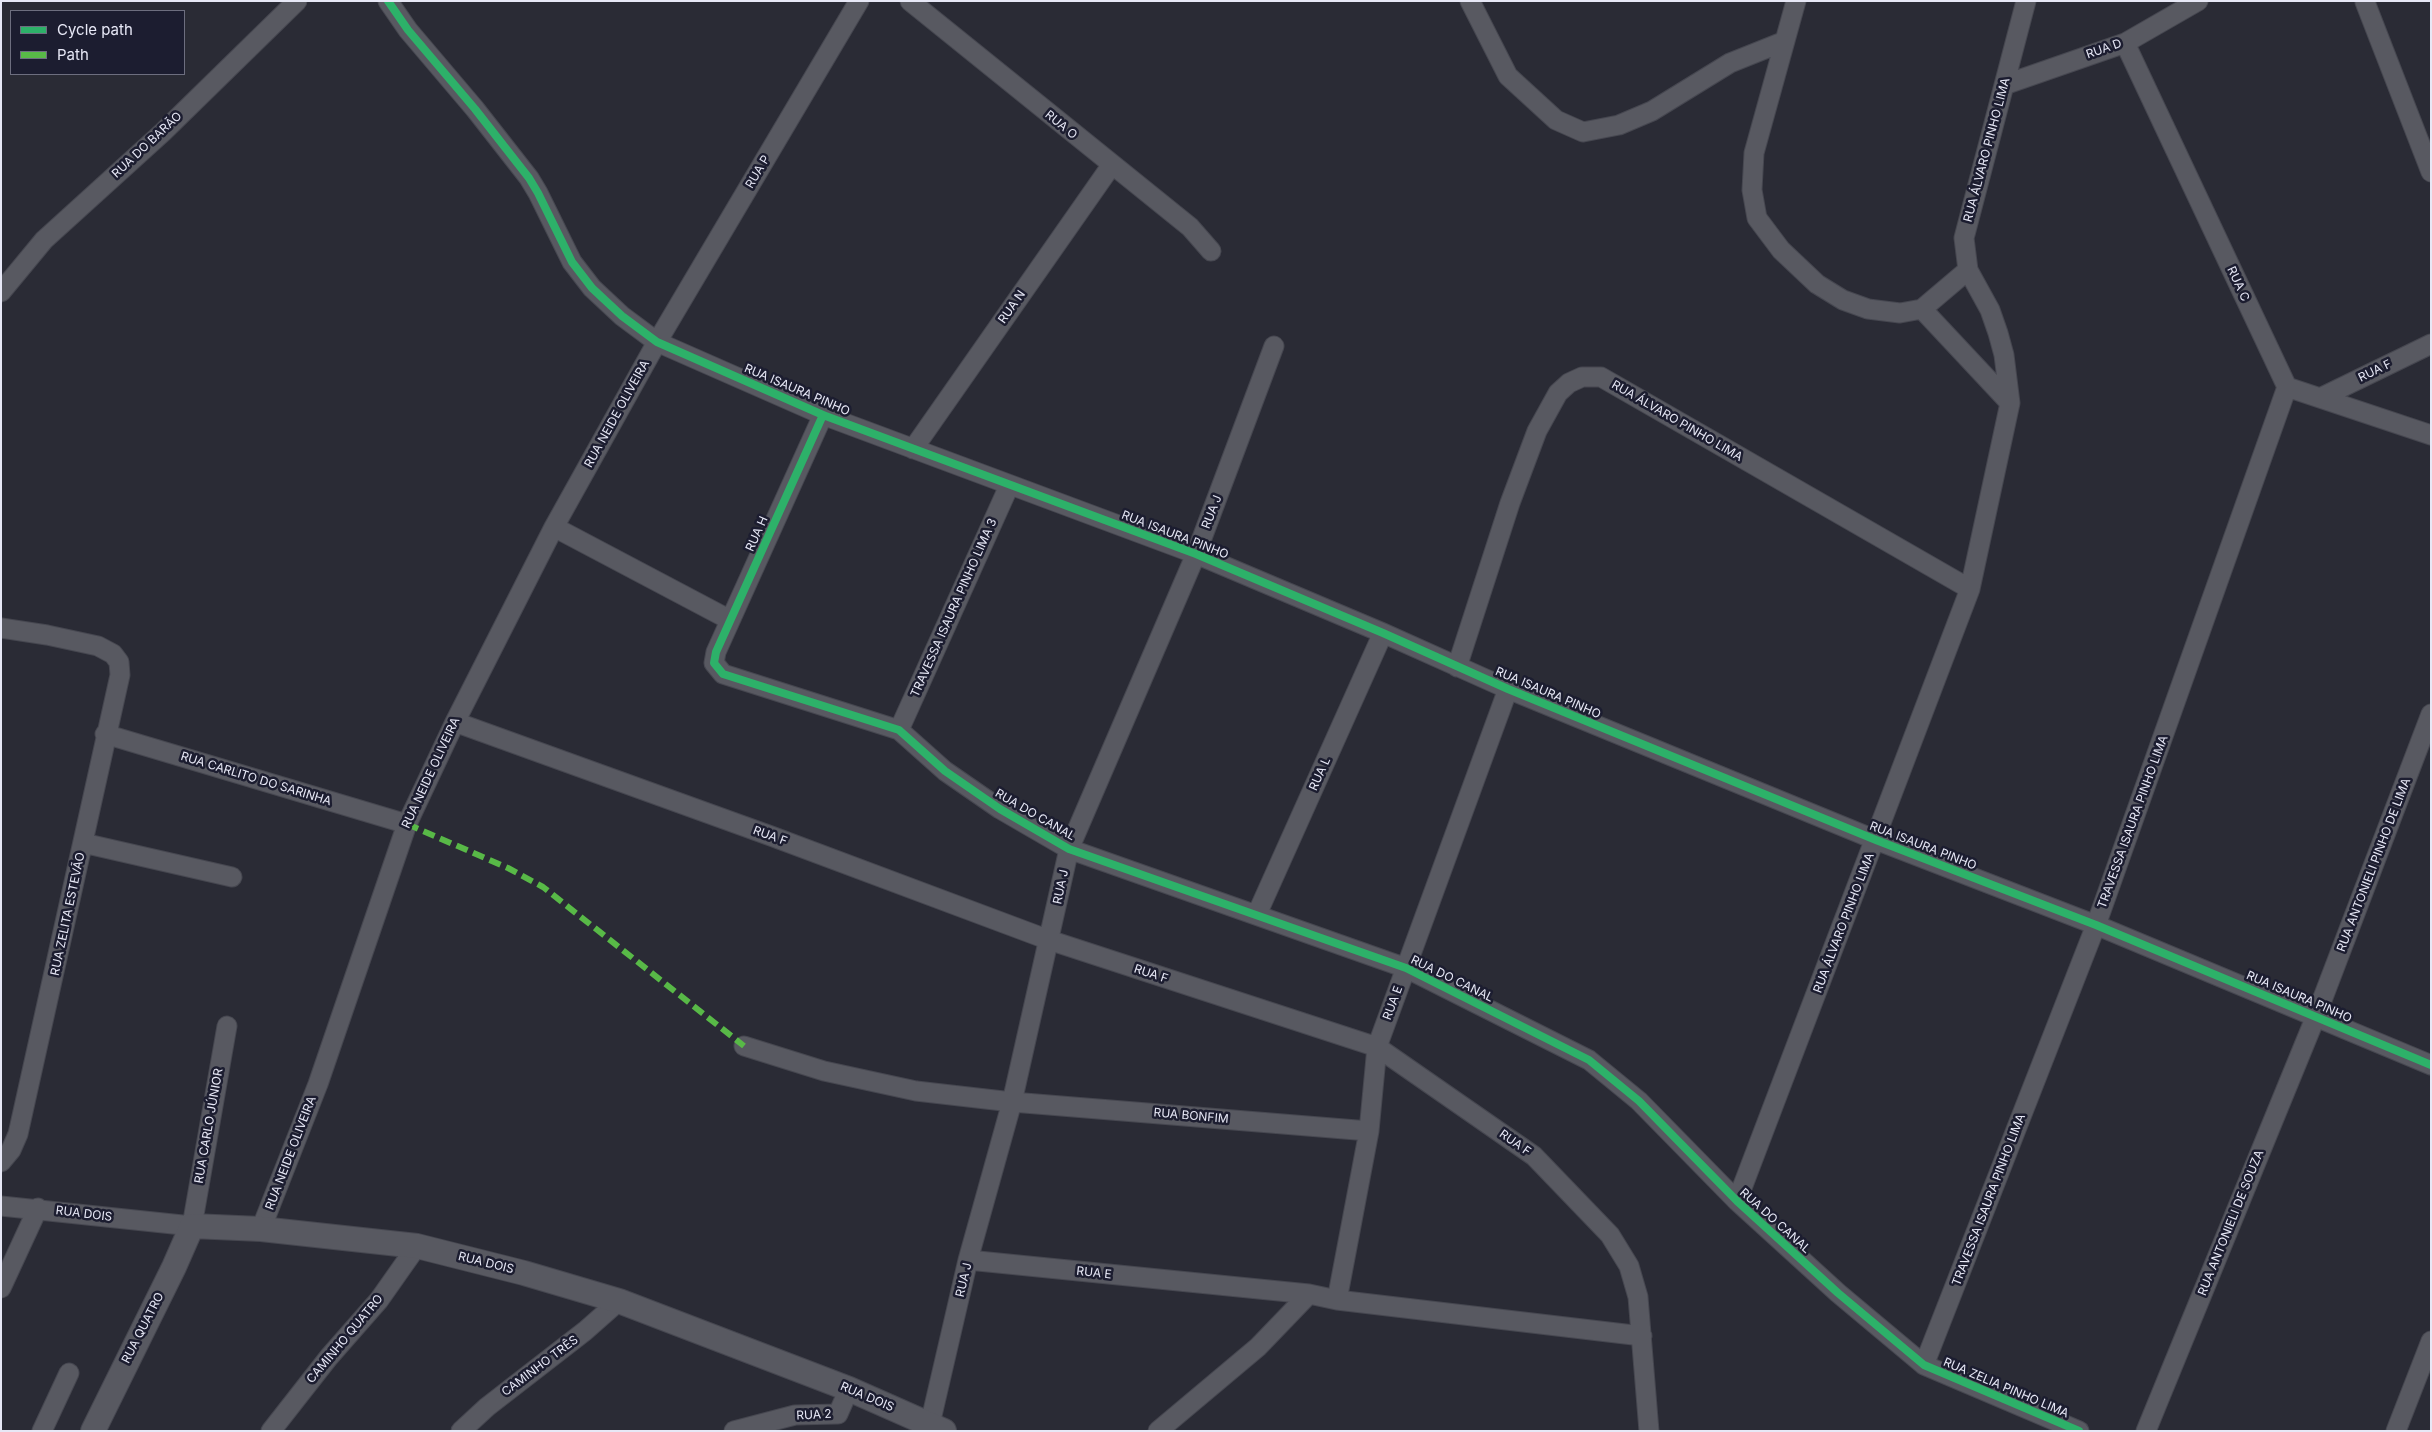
<!DOCTYPE html>
<html>
<head>
<meta charset="utf-8">
<style>
  body { margin:0 }
  #map { position:relative; width:2432px; height:1432px; overflow:hidden; background:#2a2b35; font-family:Inter,sans-serif }
  canvas { display:block }
  .frame { position:absolute; inset:0; border:2px solid #e7e8f6; pointer-events:none }
  .legend { position:absolute; left:10px; top:10px; width:175px; height:65px; box-sizing:border-box; background:#1c1d30; border:1px solid #6d6e7f; margin:0; padding:6px 9px; list-style:none; font-size:15px; color:#e7e8f6 }
  .legend li { display:flex; align-items:center; gap:10px; height:25px }
  .legend b { width:25px; border:1px solid #6d6e7f }
</style>
</head>
<body>
<div id="map">
<canvas width="2432" height="1432"></canvas>
<div class="frame"></div>
<ul class="legend">
<li><b style="height:6px;background:#2db169"></b>Cycle path</li>
<li><b style="height:6px;background:#58b947"></b>Path</li>
</ul>
</div>
<script>
const ctx = document.querySelector('canvas').getContext('2d');
ctx.lineJoin = 'round';
const toPath = rows => new Path2D(rows.map(r => 'M' + r).join(''));
function trace(path, color, width, dash) { ctx.strokeStyle = color; ctx.lineWidth = width; ctx.lineCap = dash ? 'butt' : 'round'; ctx.setLineDash(dash || []); ctx.stroke(path); }
function label(font, color, halo, rows, align = 'center') {
  ctx.font = font + ' Inter,sans-serif'; ctx.lineWidth = 5; ctx.setLineDash([]); ctx.textBaseline = 'middle'; ctx.strokeStyle = halo; ctx.fillStyle = color; for (const [text, x, y, turn = 0] of rows) {
    ctx.save(); ctx.translate(x, y); ctx.rotate((+turn || 0) * Math.PI / 180); ctx.textAlign = isNaN(turn) ? turn : align; if (halo) ctx.strokeText(text, 0, 0); ctx.fillText(text, 0, 0); ctx.restore();
  }
}
const minor = toPath([
  [388,1,408,30,475,109,529,178,538,193,572,262,592,288,622,316,657,342,823,415,1196,554,1383,633,1508,689,1876,840,2096,925,2431,1065],
  [910,1,1190,227,1211,251],
  [1470,1,1508,76,1556,120,1583,132,1619,125,1652,111,1730,63,1785,41],
  [1796,1,1754,153,1752,190,1757,218,1781,250,1817,284,1843,300,1868,309,1900,313,1922,309,1968,270],
  [2365,2,2431,172],
  [2125,43,2287,387,2431,435],
  [2004,85,2125,43,2198,1],
  [1,292,44,240,163,132,297,1],
  [1922,309,2010,403],
  [2320,398,2431,344],
  [823,415,716,652,714,663,723,674,899,730,945,771,1000,809,1069,849,1406,968,1589,1060,1639,1101,1737,1201,1838,1293,1924,1365,2079,1431],
  [913,449,1111,166],
  [554,527,730,620],
  [1,628,47,635,98,646,113,654,119,662,120,675,18,1134,11,1150,1,1162],
  [1457,667,1510,503,1537,431,1558,393,1569,383,1582,377,1601,377,1970,589],
  [455,722,771,836,1049,940,1377,1047,1534,1156,1610,1235,1629,1266,1638,1297,1649,1431],
  [899,730,1009,486],
  [105,734,407,824],
  [83,843,232,877],
  [1257,914,1383,633],
  [744,1046,824,1071,916,1091,1012,1102,1369,1131],
  [1737,1201,1970,589,2010,403,2004,355,1998,333,1990,310,1968,270,1964,238,2026,1],
  [1,1206,192,1226,227,1026],
  [261,1229,318,1084,407,824,455,722,554,527,657,342,859,1],
  [968,1260,1309,1294,1337,1300,1642,1336],
  [1,1288,38,1208],
  [1337,1300,1369,1131,1377,1047,1508,689],
  [1924,1365,2096,925,2287,387],
  [930,1424,968,1260,1012,1102,1069,849,1196,554,1274,346],
  [42,1431,69,1373],
  [271,1431,329,1357,379,1300,417,1246],
  [461,1431,487,1407,585,1331,619,1301],
  [734,1431,795,1415,838,1414,849,1389],
  [1158,1431,1258,1347,1309,1294],
  [2146,1431,2316,1016,2431,714],
  [2396,1431,2431,1341]
]);
const tertiary = toPath([
  [93,1431,174,1267,192,1226,261,1229,417,1246,524,1273,619,1301,849,1389,944,1431]
]);
trace(minor, '#464750', 21);
trace(tertiary, '#464750', 26);
trace(minor, '#585961', 19);
trace(tertiary, '#585961', 24);
trace(toPath([
  [407,824,508,868,543,887,744,1046]
]), '#58b947', 6, [12, 6]);
trace(toPath([
  [388,1,408,30,475,109,529,178,538,193,572,262,592,288,622,316,657,342,823,415,1196,554,1383,633,1508,689,1876,840,2096,925,2431,1065],
  [823,415,716,652,714,663,723,674,899,730,945,771,1000,809,1069,849,1406,968,1589,1060,1639,1101,1737,1201,1838,1293,1924,1365,2079,1431]
]), '#2db169', 8);
label('12px', '#e7e8f6', '#1c1d30', [
  ["RUA D",2104,49,-19],
  ["RUA O",1061,125,39],
  ["RUA DO BARÃO",147,145,-43],
  ["RUA ÁLVARO PINHO LIMA",1987,150,-75],
  ["RUA P",758,172,-59],
  ["RUA C",2238,284,65],
  ["RUA N",1012,307,-55],
  ["RUA F",2375,371,-26],
  ["RUA ISAURA PINHO",797,390,23],
  ["RUA NEIDE OLIVEIRA",617,414,-61],
  ["RUA ÁLVARO PINHO LIMA",1677,421,30],
  ["RUA J",1212,512,-69],
  ["RUA H",757,534,-66],
  ["RUA ISAURA PINHO",1175,535,21],
  ["TRAVESSA ISAURA PINHO LIMA 3",954,608,-66],
  ["RUA ISAURA PINHO",1548,693,23],
  ["RUA NEIDE OLIVEIRA",431,773,-65],
  ["RUA L",1320,774,-66],
  ["RUA CARLITO DO SARINHA",256,779,17],
  ["RUA DO CANAL",1035,815,30],
  ["TRAVESSA ISAURA PINHO LIMA",2133,822,-70],
  ["RUA F",770,836,20],
  ["RUA ISAURA PINHO",1923,846,21],
  ["RUA ANTONIELI PINHO DE LIMA",2374,865,-69],
  ["RUA J",1061,887,-78],
  ["RUA ZELITA ESTEVÃO",68,914,-78],
  ["RUA ÁLVARO PINHO LIMA",1844,923,-69],
  ["RUA F",1151,974,18],
  ["RUA DO CANAL",1452,979,26],
  ["RUA ISAURA PINHO",2299,997,23],
  ["RUA E",1393,1003,-70],
  ["RUA BONFIM",1191,1116,5],
  ["RUA CARLO JÚNIOR",209,1126,-80],
  ["RUA F",1515,1143,35],
  ["RUA NEIDE OLIVEIRA",291,1153,-69],
  ["TRAVESSA ISAURA PINHO LIMA",1989,1200,-69],
  ["RUA DOIS",84,1214,7],
  ["RUA DO CANAL",1775,1221,42],
  ["RUA ANTONIELI DE SOUZA",2231,1223,-68],
  ["RUA DOIS",486,1263,14],
  ["RUA E",1094,1273,6],
  ["RUA J",964,1280,-77],
  ["RUA QUATRO",143,1328,-63],
  ["CAMINHO QUATRO",345,1339,-50],
  ["CAMINHO TRÊS",540,1366,-37],
  ["RUA ZELIA PINHO LIMA",2006,1388,23],
  ["RUA DOIS",867,1397,23],
  ["RUA 2",814,1415,-3]
]);
</script>
</body>
</html>
